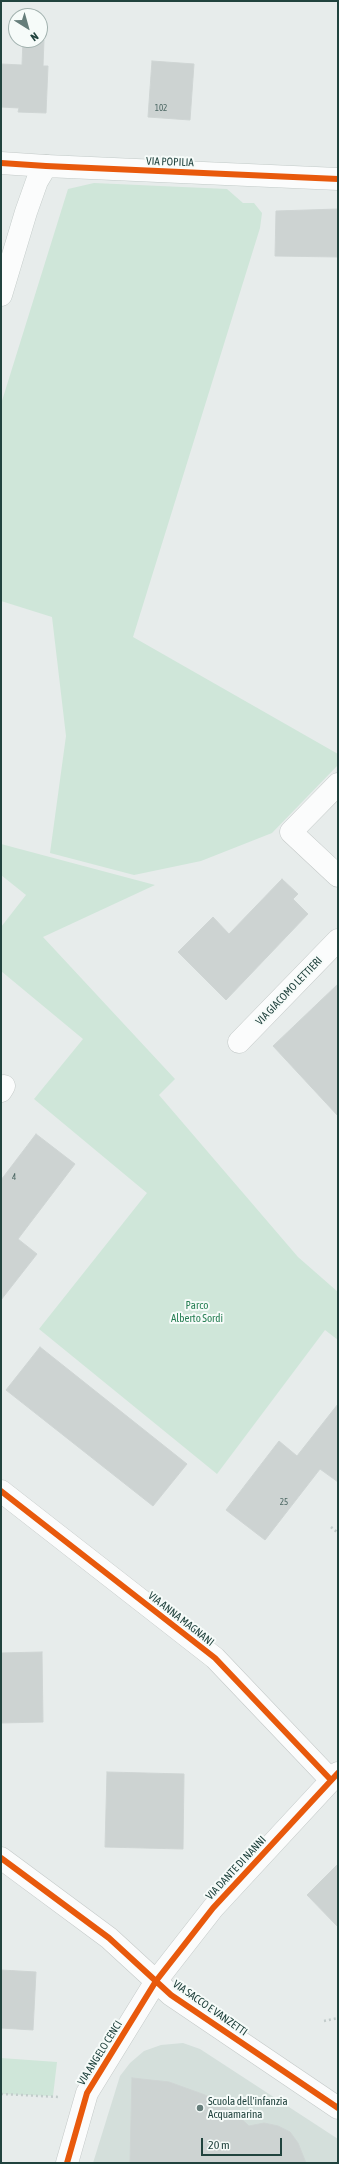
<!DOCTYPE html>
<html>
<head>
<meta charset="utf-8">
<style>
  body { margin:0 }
  #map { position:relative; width:339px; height:2164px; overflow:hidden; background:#e7eceb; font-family:"Asap Condensed",sans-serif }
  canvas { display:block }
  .frame { position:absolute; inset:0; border:2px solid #21433e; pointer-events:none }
  .north { position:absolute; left:8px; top:8px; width:40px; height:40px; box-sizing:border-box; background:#f6fbf9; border:1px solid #a1b1ae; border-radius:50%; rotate:143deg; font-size:11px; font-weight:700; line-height:16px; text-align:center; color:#21433e }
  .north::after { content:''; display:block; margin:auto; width:14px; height:18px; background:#667e7b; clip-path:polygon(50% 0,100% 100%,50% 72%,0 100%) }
  .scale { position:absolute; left:201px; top:2138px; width:81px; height:18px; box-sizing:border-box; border:2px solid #21433e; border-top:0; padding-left:5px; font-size:12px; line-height:14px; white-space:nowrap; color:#21433e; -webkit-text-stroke:3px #f6fbf9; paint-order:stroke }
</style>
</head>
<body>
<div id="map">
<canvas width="339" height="2164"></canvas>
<div class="frame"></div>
<div class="north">N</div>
<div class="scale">20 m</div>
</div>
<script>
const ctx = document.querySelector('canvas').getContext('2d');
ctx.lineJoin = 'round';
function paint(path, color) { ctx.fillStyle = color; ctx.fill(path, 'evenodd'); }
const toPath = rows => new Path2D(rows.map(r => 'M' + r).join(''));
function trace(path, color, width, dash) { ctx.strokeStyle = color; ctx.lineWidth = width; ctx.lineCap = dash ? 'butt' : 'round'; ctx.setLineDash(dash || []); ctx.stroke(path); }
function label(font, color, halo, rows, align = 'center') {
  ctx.font = font + ' "Asap Condensed",sans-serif'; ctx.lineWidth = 4; ctx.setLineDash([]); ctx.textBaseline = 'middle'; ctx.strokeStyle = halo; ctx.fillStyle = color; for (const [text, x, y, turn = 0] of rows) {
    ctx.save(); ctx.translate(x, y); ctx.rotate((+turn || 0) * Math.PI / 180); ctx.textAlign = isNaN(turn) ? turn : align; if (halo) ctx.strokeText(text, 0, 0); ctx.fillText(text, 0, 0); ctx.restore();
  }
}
paint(toPath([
  [183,2043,200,2049,338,2139,338,2163,93,2163,120,2076,130,2063,144,2051,161,2045]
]), '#d4dfdb');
paint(toPath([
  [94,183,227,189,243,203,254,203,262,213,260,228,133,637,338,754,338,765,272,833,201,861,134,875,50,853,66,736,52,617,1,601,1,404,68,189],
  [1,844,155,885,43,937,175,1079,159,1095,298,1257,338,1292,338,1340,325,1330,217,1474,39,1329,147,1193,34,1099,83,1039,1,971,1,927,26,895,1,875],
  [1,2058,57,2062,53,2096,1,2094]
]), '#cfe6d9');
const building = toPath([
  [23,40,44,40,43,66,48,66,46,113,18,112,19,108,1,107,1,64,22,65,23,40],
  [152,61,194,64,190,120,148,117,152,61],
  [338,209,338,257,275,256,276,211,338,209],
  [282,879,298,894,293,899,308,914,226,1000,178,952,213,917,229,934,282,879],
  [338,984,338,1116,273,1046,338,984],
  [36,1134,75,1164,18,1239,37,1254,1,1300,1,1180,36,1134],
  [40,1347,187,1464,153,1506,6,1390,40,1347],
  [338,1404,338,1482,320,1469,265,1540,226,1510,279,1441,297,1456,338,1404],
  [42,1652,43,1722,1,1723,1,1653,42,1652],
  [107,1772,184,1774,183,1849,105,1847,107,1772],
  [338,1864,338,1927,307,1895,338,1864],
  [1,1970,36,1972,33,2030,1,2028,1,1970],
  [132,2078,169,2082,205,2095,236,2114,249,2126,264,2123,278,2126,290,2132,298,2143,306,2163,130,2163,132,2078]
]);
paint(building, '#cdd3d2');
trace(building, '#cfd5d4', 1);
const street = toPath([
  [1,163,46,166],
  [338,784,291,832,338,876],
  [239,1042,338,940],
  [1,1091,4,1086],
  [1,1491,215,1658,331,1780],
  [1,1858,109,1938,171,1995,338,2108],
  [67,2163,87,2093,156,1981,213,1908,338,1773]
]);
const secondary = toPath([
  [1,295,26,212,37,181,46,166,338,179]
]);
trace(street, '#c4c9c8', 23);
trace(secondary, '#c2cac8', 23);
trace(toPath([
  [331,1527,338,1533],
  [324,2021,338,2018],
  [1,2094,60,2097]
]), '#c2cccb', 2.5, [2, 3]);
trace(street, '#fbfcfc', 22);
trace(secondary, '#fbfcfc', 22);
trace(toPath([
  [1,163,46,166,338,179],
  [1,1491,215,1658,331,1780],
  [1,1858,109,1938,171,1995,338,2108],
  [67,2163,87,2093,156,1981,213,1908,338,1773]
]), '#e8590c', 6);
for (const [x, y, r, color] of [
  [200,2108,4,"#667e7b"]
]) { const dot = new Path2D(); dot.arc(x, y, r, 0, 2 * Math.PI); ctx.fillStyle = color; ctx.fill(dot); trace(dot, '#f6fbf9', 1.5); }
label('9px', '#4d6864', null, [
  ["102",161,108],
  ["4",14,1177],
  ["25",284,1502]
]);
label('11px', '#21433e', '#f6fbf9', [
  ["VIA POPILIA",170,162,2],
  ["VIA GIACOMO LETTIERI",289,991,-46],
  ["VIA ANNA MAGNANI",181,1619,38],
  ["VIA DANTE DI NANNI",236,1868,-47],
  ["VIA SACCO E VANZETTI",210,2008,35],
  ["VIA ANGELO CENCI",100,2053,-58]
]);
label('11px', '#277f54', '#f6fbf9', [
  ["Parco",197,1306],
  ["Alberto Sordi",197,1319]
]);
label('11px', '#21433e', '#f6fbf9', [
  ["Scuola dell'infanzia",208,2102],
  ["Acquamarina",208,2115]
], 'left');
</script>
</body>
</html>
